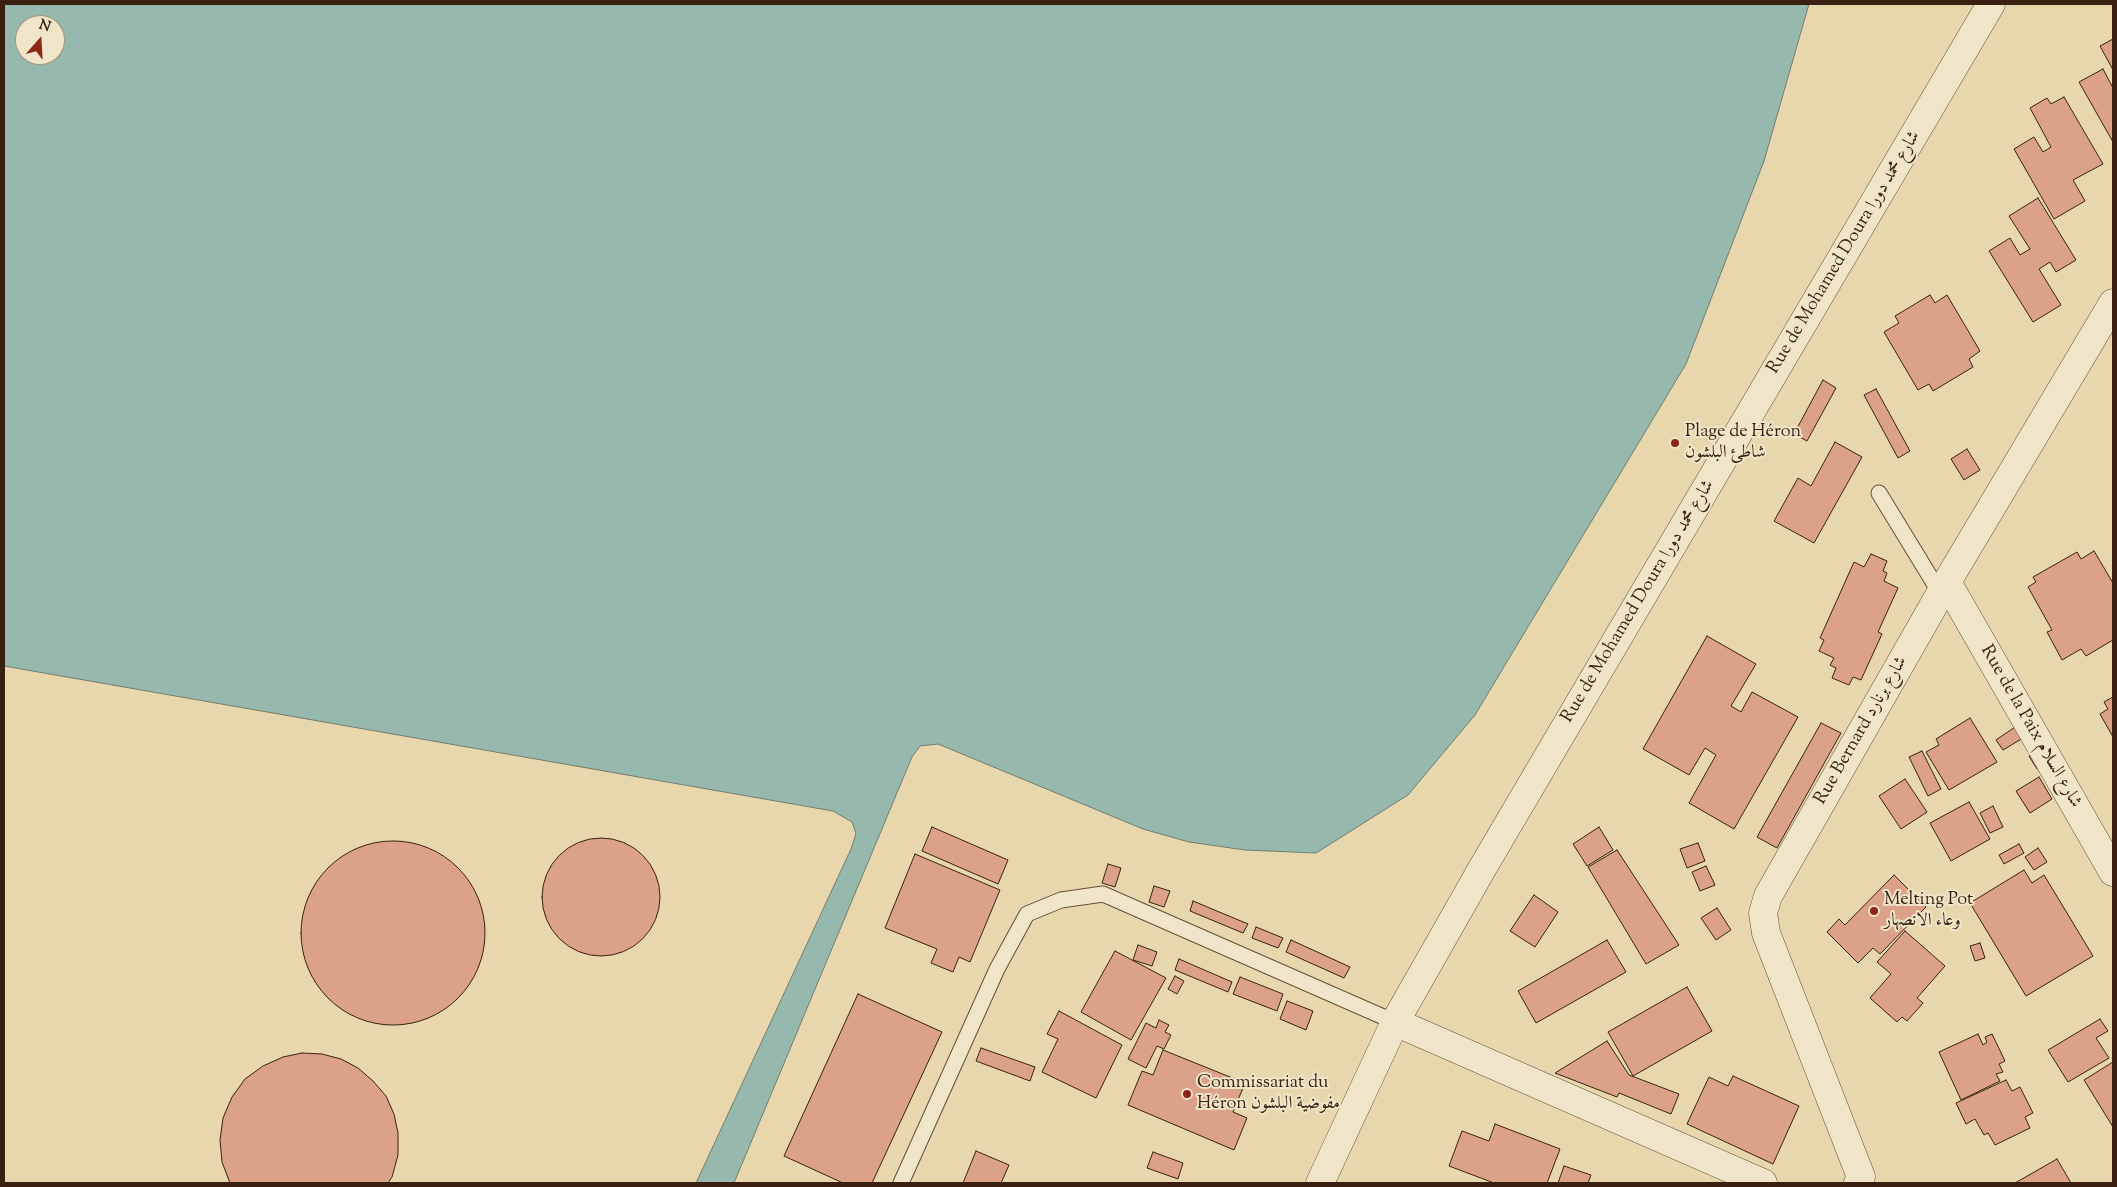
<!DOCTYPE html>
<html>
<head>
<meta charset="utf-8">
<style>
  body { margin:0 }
  #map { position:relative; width:2117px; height:1187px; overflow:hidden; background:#e8d7ac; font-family:"Sorts Mill Goudy",serif }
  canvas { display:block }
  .frame { position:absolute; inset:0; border:5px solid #3a2011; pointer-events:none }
  .north { position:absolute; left:15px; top:15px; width:50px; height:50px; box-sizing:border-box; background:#f0e5c9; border:1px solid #a7967f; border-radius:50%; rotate:19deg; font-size:14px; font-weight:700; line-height:20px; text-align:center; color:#3a2011 }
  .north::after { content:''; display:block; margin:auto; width:18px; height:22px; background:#8f2418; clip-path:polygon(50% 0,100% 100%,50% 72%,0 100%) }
</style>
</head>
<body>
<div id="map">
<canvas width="2117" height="1187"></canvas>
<div class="frame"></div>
<div class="north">N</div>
</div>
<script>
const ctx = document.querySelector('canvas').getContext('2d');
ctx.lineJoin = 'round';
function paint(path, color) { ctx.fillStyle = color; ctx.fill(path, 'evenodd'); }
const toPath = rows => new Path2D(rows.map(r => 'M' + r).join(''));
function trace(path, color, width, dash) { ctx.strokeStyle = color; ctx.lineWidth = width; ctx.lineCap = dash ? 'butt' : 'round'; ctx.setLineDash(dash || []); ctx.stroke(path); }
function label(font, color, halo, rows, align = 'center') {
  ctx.font = font + ' "Sorts Mill Goudy",Amiri,serif'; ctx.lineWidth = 4; ctx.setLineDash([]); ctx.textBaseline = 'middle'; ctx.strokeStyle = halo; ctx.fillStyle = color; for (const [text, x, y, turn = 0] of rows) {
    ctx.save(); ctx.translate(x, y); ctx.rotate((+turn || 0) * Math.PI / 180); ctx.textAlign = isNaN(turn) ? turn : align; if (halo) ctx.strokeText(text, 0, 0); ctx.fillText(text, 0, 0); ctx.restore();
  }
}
const water = toPath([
  [4,4,1809,4,1764,161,1686,364,1475,715,1408,795,1316,853,1245,850,1189,842,1143,829,938,744,920,746,912,757,734,1183,696,1183,851,849,856,834,852,822,833,811,4,666,4,4],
  [25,25,55,25,55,55,25,55,25,25]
]);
paint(water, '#97b9ad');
trace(water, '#727c6f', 1);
const building = toPath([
  [2113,39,2113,70,2100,46,2113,39],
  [2103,69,2113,88,2113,142,2079,82,2103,69],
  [2064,97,2103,164,2073,180,2085,201,2054,219,2014,149,2034,137,2043,152,2051,147,2030,108,2047,98,2051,104,2064,97],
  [2038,198,2076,260,2056,272,2050,262,2039,269,2061,305,2033,322,1989,251,2010,238,2020,255,2030,249,2009,216,2038,198],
  [1930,295,1935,303,1947,295,1980,351,1969,359,1973,367,1933,391,1929,384,1918,390,1884,332,1899,323,1895,316,1930,295],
  [1823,380,1836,388,1807,441,1794,434,1823,380],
  [1876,389,1910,451,1898,458,1864,395,1876,389],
  [1835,442,1862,457,1814,543,1774,521,1798,478,1811,486,1835,442],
  [1967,449,1980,470,1964,480,1951,459,1967,449],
  [2094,551,2113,583,2113,640,2086,656,2081,649,2062,660,2047,632,2052,630,2028,587,2036,582,2033,577,2077,552,2081,559,2094,551],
  [1871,554,1887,561,1883,571,1887,573,1884,581,1898,588,1878,632,1882,634,1861,680,1853,677,1849,685,1832,678,1836,668,1830,665,1834,658,1819,651,1824,640,1820,638,1854,562,1864,567,1871,554],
  [1707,636,1756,664,1731,706,1741,712,1752,692,1798,717,1734,829,1689,803,1716,755,1705,748,1689,775,1643,749,1707,636],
  [2113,697,2113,737,2100,714,2108,709,2104,702,2113,697],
  [1970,718,1997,762,1949,790,1926,752,1939,745,1936,739,1970,718],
  [1821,723,1841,733,1777,848,1757,837,1821,723],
  [2015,727,2023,738,2003,750,1996,740,2015,727],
  [1922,751,1941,789,1928,796,1909,757,1922,751],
  [2037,751,2045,764,2037,769,2029,756,2037,751],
  [2039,777,2052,799,2030,813,2016,791,2039,777],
  [1905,779,1927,812,1901,829,1879,796,1905,779],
  [1969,802,1990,839,1951,861,1930,823,1969,802],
  [1993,806,2003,827,1990,833,1980,813,1993,806],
  [932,827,1008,860,998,884,922,851,932,827],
  [1599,827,1613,850,1587,866,1573,844,1599,827],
  '542 897a59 59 0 1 1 118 0a59 59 0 1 1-118 0Z',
  '301 933a92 92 0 1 1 184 0a92 92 0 1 1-184 0Z',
  [1698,843,1705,861,1687,868,1680,849,1698,843],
  [2019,844,2024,853,2004,864,1999,855,2019,844],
  [2038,848,2047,862,2034,870,2025,857,2038,848],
  [1617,850,1679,945,1646,964,1588,867,1617,850],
  [915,854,1000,890,970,962,959,957,953,972,931,963,937,949,885,928,915,854],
  [1108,864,1121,868,1115,887,1102,883,1108,864],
  [1706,866,1715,885,1700,891,1692,872,1706,866],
  [2024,870,2032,883,2044,875,2093,956,2026,996,1970,903,2024,870],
  [1894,875,1926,907,1880,954,1873,948,1858,963,1827,932,1839,919,1845,925,1894,875],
  [1154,886,1170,891,1164,907,1149,902,1154,886],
  [1534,895,1558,912,1535,947,1510,931,1534,895],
  [1193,901,1248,924,1243,933,1190,911,1193,901],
  [1717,908,1731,930,1716,940,1701,918,1717,908],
  [1256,927,1283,938,1278,948,1252,938,1256,927],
  [1905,931,1945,966,1917,998,1923,1003,1907,1021,1902,1017,1897,1022,1870,998,1891,974,1877,962,1905,931],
  [1291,940,1350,967,1344,978,1286,952,1291,940],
  [1607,940,1626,972,1536,1023,1518,991,1607,940],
  [1980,943,1985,958,1975,961,1970,946,1980,943],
  [1138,945,1157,952,1152,966,1133,960,1138,945],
  [1115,951,1166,978,1131,1040,1081,1012,1115,951],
  [1179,959,1232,982,1228,992,1175,970,1179,959],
  [1175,976,1184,981,1177,994,1168,989,1175,976],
  [1240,977,1283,994,1277,1011,1233,994,1240,977],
  [1687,987,1712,1031,1633,1076,1608,1032,1687,987],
  [858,994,942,1032,872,1183,843,1183,784,1156,858,994],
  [1287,1001,1313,1011,1306,1030,1280,1019,1287,1001],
  [1059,1011,1122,1045,1096,1098,1042,1072,1058,1039,1047,1034,1059,1011],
  [2100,1019,2108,1031,2096,1038,2109,1058,2068,1082,2048,1050,2100,1019],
  [1159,1020,1169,1025,1165,1032,1171,1035,1164,1049,1157,1046,1146,1068,1128,1059,1146,1023,1156,1028,1159,1020],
  [1978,1034,1983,1045,1987,1042,1985,1037,1992,1034,2005,1061,1999,1064,2003,1072,1996,1074,2000,1081,1961,1100,1939,1052,1978,1034],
  [1607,1041,1629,1075,1679,1094,1671,1114,1619,1093,1617,1097,1555,1073,1607,1041],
  [981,1048,1035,1067,1030,1081,976,1061,981,1048],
  [1163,1050,1245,1083,1233,1112,1247,1118,1234,1150,1128,1105,1142,1071,1153,1075,1163,1050],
  [302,1053,322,1054,341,1059,358,1068,373,1081,386,1096,394,1114,398,1133,398,1155,392,1177,388,1183,230,1183,222,1162,220,1140,223,1118,232,1097,245,1079,263,1066,283,1057,302,1053],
  [2113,1062,2113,1127,2084,1080,2113,1062],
  [1733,1076,1799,1106,1773,1164,1687,1124,1709,1077,1728,1086,1733,1076],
  [2006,1080,2012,1091,2020,1087,2033,1113,2025,1117,2030,1128,1995,1145,1988,1133,1984,1135,1975,1119,1966,1124,1956,1103,2006,1080],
  [1495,1124,1560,1149,1547,1183,1494,1183,1449,1166,1462,1131,1489,1141,1495,1124],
  [976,1151,1009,1165,1001,1183,963,1183,976,1151],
  [1153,1152,1183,1163,1178,1179,1147,1168,1153,1152],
  [2057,1159,2071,1183,2015,1183,2057,1159],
  [1564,1166,1591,1175,1588,1183,1558,1183,1564,1166]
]);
paint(building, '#dba289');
trace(building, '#3a2011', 1);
const service = toPath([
  [1879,493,1940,593],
  [901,1183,997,969,1027,914,1061,900,1103,894,1395,1022]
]);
const minor = toPath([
  [1947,582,2113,872],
  [1395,1022,1763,1183],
  [1858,1183,1861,1177,1766,933,1763,913,1768,896,1947,582,2113,303]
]);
const tertiary = toPath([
  [1320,1183,1395,1022,1483,867,1991,4]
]);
trace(service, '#664e38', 17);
trace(minor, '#664e38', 29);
trace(tertiary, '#664e38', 29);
trace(service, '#f0e5c9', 15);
trace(minor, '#f0e5c9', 28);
trace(tertiary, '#f0e5c9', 28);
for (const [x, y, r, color] of [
  [1675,443,5,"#8f2418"],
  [1874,911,5,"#8f2418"],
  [1187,1094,5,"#8f2418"]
]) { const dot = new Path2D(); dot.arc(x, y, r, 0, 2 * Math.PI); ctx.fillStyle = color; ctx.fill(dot); trace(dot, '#f0e5c9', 2); }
label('18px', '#3a2011', '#f0e5c9', [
  ["Rue de Mohamed Doura شارع محمد دورا",1845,253,-59],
  ["Rue de Mohamed Doura شارع محمد دورا",1639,602,-59],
  ["Rue de la Paix شارع السلام",2030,727,60],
  ["Rue Bernard شارع برنارد",1862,731,-60]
]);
label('18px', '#3a2011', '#f0e5c9', [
  ["Plage de Héron",1685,433],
  ["شاطئ البلشون",1685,454],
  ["Melting Pot",1884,901],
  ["وعاء الانصهار",1884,922],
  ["Commissariat du",1197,1084],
  ["Héron مفوضية البلشون",1197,1105]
], 'left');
</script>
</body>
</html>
